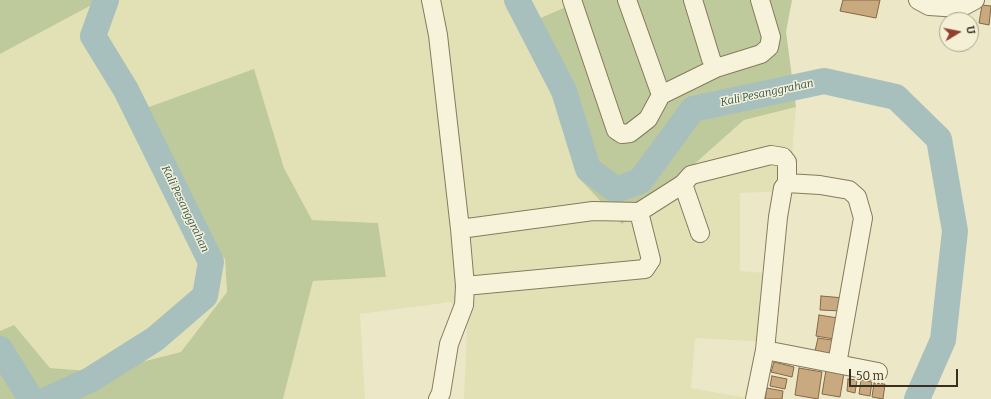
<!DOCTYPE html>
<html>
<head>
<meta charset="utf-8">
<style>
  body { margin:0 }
  #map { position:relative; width:991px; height:399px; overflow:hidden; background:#ece7c7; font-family:Bitter,serif }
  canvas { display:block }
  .north { position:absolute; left:939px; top:12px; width:40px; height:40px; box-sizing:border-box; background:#f4f0d6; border:1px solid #a9a38d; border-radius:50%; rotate:80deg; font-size:11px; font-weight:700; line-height:16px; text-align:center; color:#382f20 }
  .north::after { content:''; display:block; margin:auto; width:14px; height:18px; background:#943e30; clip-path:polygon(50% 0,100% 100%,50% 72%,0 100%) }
  .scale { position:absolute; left:849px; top:369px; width:109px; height:18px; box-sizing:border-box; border:2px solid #382f20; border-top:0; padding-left:5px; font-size:12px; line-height:14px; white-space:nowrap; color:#382f20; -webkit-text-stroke:3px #f4f0d6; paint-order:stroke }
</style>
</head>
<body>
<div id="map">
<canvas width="991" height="399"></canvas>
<div class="north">U</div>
<div class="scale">50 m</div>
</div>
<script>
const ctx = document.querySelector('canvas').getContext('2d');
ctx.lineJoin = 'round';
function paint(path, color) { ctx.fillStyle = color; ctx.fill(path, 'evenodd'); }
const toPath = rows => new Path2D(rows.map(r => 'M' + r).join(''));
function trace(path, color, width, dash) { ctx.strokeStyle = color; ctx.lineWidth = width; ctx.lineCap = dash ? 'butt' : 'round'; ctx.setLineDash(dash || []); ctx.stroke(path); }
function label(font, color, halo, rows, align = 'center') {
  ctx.font = font + ' Bitter,serif'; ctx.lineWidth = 3; ctx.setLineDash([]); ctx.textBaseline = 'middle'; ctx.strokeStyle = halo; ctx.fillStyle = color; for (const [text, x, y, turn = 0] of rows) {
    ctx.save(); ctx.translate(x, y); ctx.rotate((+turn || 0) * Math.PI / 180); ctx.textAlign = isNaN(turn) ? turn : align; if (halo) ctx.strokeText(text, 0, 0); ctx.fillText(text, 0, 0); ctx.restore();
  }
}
paint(toPath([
  [101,0,582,0,529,23,699,160,745,120,796,107,789,191,740,193,740,271,779,274,771,342,695,338,691,388,753,399,464,399,467,330,451,302,360,314,365,399,283,399,313,281,386,277,378,223,312,220,284,168,254,70,191,226,225,259,227,292,181,353,102,372,50,368,14,326,0,331,0,54]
]), '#e2e1b5');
paint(toPath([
  [0,0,101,0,0,54],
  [582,0,792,0,786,32,796,107,744,120,699,160,622,224,578,177,529,23],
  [254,69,284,168,312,220,378,223,386,277,313,281,283,399,0,399,0,331,14,325,50,368,102,372,181,352,227,292,225,259,191,226,138,111]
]), '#beca9b');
trace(toPath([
  [517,0,564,91,588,169,616,190,640,181,693,109,824,81,896,97,939,139,955,231,943,340,917,399],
  [0,349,31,399],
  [48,399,90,380,155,339,205,296,211,262,126,90,93,36,106,0]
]), '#a8c0bd', 26);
const building = toPath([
  [843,0,880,0,876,18,840,11,843,0],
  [982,5,991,6,989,25,979,23,982,5],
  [821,296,844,298,843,311,820,310,821,296],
  [819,315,844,319,840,340,816,336,819,315],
  [818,338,838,341,835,355,815,351,818,338],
  [774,362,794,367,792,377,771,372,774,362],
  [799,368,822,372,818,399,795,395,799,368],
  [826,370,844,373,840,397,822,394,826,370],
  [772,376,787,379,785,389,770,386,772,376],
  [848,379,857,380,855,393,847,391,848,379],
  [861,380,872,382,870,396,859,394,861,380],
  [874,383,885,384,883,399,872,397,874,383],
  [767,388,783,391,782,399,765,399,767,388]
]);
paint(building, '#c9a97f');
trace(building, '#856844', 1);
const street = toPath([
  [431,0,438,35,460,229,465,286],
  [572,0,616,130,622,134,630,133,648,119,661,95,716,68],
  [627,0,661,95],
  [693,0,711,59,716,68,761,54,769,47,771,37,760,0],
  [918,0,929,6,960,8,975,0],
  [460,229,593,211,639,212,683,184],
  [700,233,683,184,691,175,771,155,783,157,787,162,787,183],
  [765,350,878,372],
  [438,399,441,393,449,344,464,305,465,286,645,269,651,260,639,212],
  [755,399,765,350,778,217,783,188,787,183,820,185,849,190,857,197,863,218,837,364]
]);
trace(street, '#877a5d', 20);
trace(street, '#f7f3da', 18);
label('italic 11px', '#305457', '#f4f0d6', [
  ["Kali Pesanggrahan",767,93,-12],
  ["Kali Pesanggrahan",185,209,64]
]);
</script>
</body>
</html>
